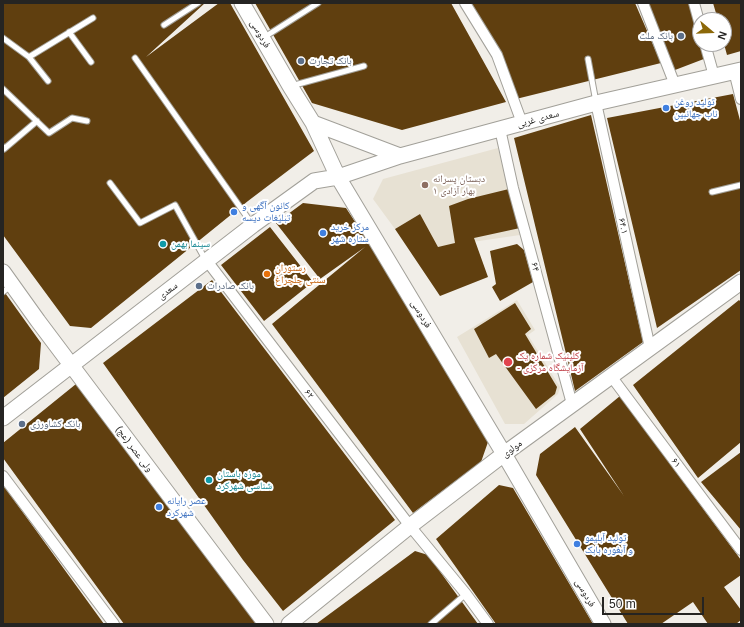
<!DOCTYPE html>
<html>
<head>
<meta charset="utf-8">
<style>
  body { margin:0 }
  #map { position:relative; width:744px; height:627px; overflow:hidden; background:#f1eee8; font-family:Helvetica,sans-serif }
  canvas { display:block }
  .frame { position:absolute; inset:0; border:4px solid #252422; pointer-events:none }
  .north { position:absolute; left:692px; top:12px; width:40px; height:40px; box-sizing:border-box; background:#fff; border:1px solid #a8a7a7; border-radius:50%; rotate:109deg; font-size:11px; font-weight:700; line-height:16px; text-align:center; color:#252422 }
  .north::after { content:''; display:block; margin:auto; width:14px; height:18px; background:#8c6809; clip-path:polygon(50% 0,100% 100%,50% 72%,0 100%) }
  .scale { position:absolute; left:602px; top:597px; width:102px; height:18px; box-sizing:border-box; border:2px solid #252422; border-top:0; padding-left:5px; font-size:12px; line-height:14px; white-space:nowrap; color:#252422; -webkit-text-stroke:3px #fff; paint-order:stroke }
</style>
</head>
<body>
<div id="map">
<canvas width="744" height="627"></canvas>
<div class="frame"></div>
<div class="north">N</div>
<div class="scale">50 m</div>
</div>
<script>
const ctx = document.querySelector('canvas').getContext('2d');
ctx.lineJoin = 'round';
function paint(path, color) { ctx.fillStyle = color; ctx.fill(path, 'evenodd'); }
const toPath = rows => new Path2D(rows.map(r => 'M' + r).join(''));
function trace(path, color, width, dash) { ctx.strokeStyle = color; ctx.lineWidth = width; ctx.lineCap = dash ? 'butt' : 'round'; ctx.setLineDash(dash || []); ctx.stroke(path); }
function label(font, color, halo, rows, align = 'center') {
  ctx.font = font + ' Helvetica,"Noto Naskh Arabic",sans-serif'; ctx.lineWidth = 4; ctx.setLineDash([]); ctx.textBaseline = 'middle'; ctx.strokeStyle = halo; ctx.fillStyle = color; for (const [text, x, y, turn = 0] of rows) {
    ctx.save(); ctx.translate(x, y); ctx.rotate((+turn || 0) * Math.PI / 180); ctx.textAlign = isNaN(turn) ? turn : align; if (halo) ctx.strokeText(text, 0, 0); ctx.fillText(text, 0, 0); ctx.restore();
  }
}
paint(toPath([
  [498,148,520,235,438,247,420,214,395,229,373,199,383,179],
  [517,300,535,330,528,335,560,387,558,394,524,424,505,424,457,337]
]), '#e7e1d3');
paint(toPath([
  [3,3,205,3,146,57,219,3,230,3,314,151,248,201,91,328,70,326,3,235],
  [255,3,451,3,506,102,402,130,312,103],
  [471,3,635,3,661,63,516,99],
  [648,3,693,3,700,28,700,44,705,44,709,57,675,70],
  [713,3,741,3,741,51,727,55,724,44,724,20,718,20],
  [733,94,741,124,741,270,657,328,607,118],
  [591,115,643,342,575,391,514,138],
  [513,188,520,228,474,238,488,277,440,296,395,229,420,214,438,247,455,243,449,206,468,199],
  [303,203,346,208,369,243,488,442,481,462,413,513,272,324,365,247,320,279,276,223],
  [270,227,313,282,264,321,221,265],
  [517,244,524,250,533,282,500,301,492,287,496,284,490,251],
  [212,280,395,520,283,611,243,560,103,363],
  [3,290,41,343,39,369,3,398],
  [739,300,741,302,741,442,698,478,633,385],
  [515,303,531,329,525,334,557,387,555,394,536,409,496,354,489,358,474,329],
  [76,384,257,624,124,624,3,458,3,443],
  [620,396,741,560,741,575,724,587,741,610,741,620,736,624,708,624,693,602,661,624,628,624,536,475,540,454,575,427,624,496,580,429],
  [741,452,741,530,701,482],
  [3,485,104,624,3,624],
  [499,485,513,488,593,624,496,624,436,539],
  [415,551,428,555,478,624,316,624]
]), '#603f0f');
const lane = toPath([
  [164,25,198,3],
  [69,32,91,62],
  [3,38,29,57,93,18],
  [263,38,318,3],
  [29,57,48,81],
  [135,58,252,224],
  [588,59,596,102],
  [291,86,364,66],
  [3,89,49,133,72,118,87,121],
  [3,147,4,149,37,121],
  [110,183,140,223,175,205,205,259],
  [712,192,741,185],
  [3,292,11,286],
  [431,624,466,594]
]);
const street = toPath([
  [465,3,497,55,522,123],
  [643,3,675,85],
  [694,3,700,25],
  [705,44,714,76],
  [734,71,741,99],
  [596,103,650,348],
  [500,129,513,188,572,404],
  [207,261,410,526,466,594,488,624],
  [611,376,741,550],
  [3,476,114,624]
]);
const secondary = toPath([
  [242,3,290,86,313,123,338,177,504,454,603,624],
  [313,123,400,156],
  [3,272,38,321,266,624],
  [3,418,253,225,314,181,338,177,400,156,596,103,741,70],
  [289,624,410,526,504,454,741,282]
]);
trace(lane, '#a2a099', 7);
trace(street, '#a2a099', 12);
trace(secondary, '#a2a099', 17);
trace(lane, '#fff', 5);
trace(street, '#fff', 10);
trace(secondary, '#fff', 15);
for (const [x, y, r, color] of [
  [681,36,4,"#5c6f8a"],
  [301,61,4,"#5c6f8a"],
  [666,108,4,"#3f7fe0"],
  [425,185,4,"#8d6e63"],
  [234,212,4,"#3f7fe0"],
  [323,233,4,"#3f7fe0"],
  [163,244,4,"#0f9aa8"],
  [267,274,4,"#e8710a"],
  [199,286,4,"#5c6f8a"],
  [508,362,5,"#e0444e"],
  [22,424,4,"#5c6f8a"],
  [209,480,4,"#0f9aa8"],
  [159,507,4,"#3f7fe0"],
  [577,544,4,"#3f7fe0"]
]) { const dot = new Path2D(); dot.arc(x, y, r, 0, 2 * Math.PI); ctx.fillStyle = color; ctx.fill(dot); trace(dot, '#fff', 1.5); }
label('10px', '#252422', '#fff', [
  ["فردوسی",260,34,60],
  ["سعدی غربی",538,119,-15],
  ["۶۴.۱",623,226,78],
  ["۶۴",535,267,75],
  ["سعدی",168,291,-37],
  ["فردوسی",421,314,59],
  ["۶۲",309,394,52],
  ["ولی عصر (عج)",134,449,53],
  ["مولوی",512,449,-36],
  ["۶۱",676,463,53],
  ["فردوسی",585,593,60]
]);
label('10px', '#4e5e75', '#fff', [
  ["بانک ملت",673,36,"right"],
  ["بانک تجارت",309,61],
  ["بانک صادرات",207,286],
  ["بانک کشاورزی",30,424]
], 'left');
label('10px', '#366cbe', '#fff', [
  ["تولید روغن",674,102],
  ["ناب جهانبین",674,114],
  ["کانون آگهی و",242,206],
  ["تبلیغات دیسه",242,218],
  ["مرکز خرید",331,227],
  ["ستاره شهر",331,239],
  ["عصر رایانه",167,501],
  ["شهرکرد",167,513],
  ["تولید آبلیمو",585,538],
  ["و آبغوره بابک",585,550]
], 'left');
label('10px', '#785e54', '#fff', [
  ["دبستان پسرانه",433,179],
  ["بهار آزادی ۱",433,191]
], 'left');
label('10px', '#0d838f', '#fff', [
  ["سینما بهمن",171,244],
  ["موزه باستان",217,474],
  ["شناسی شهرکرد",217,486]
], 'left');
label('10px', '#c56008', '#fff', [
  ["رستوران",275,268],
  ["سنتی چلچراغ",275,280]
], 'left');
label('10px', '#be3a42', '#fff', [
  ["کلینیک شماره یک",517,356],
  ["- آزمایشگاه مرکزی",517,368]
], 'left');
</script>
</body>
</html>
